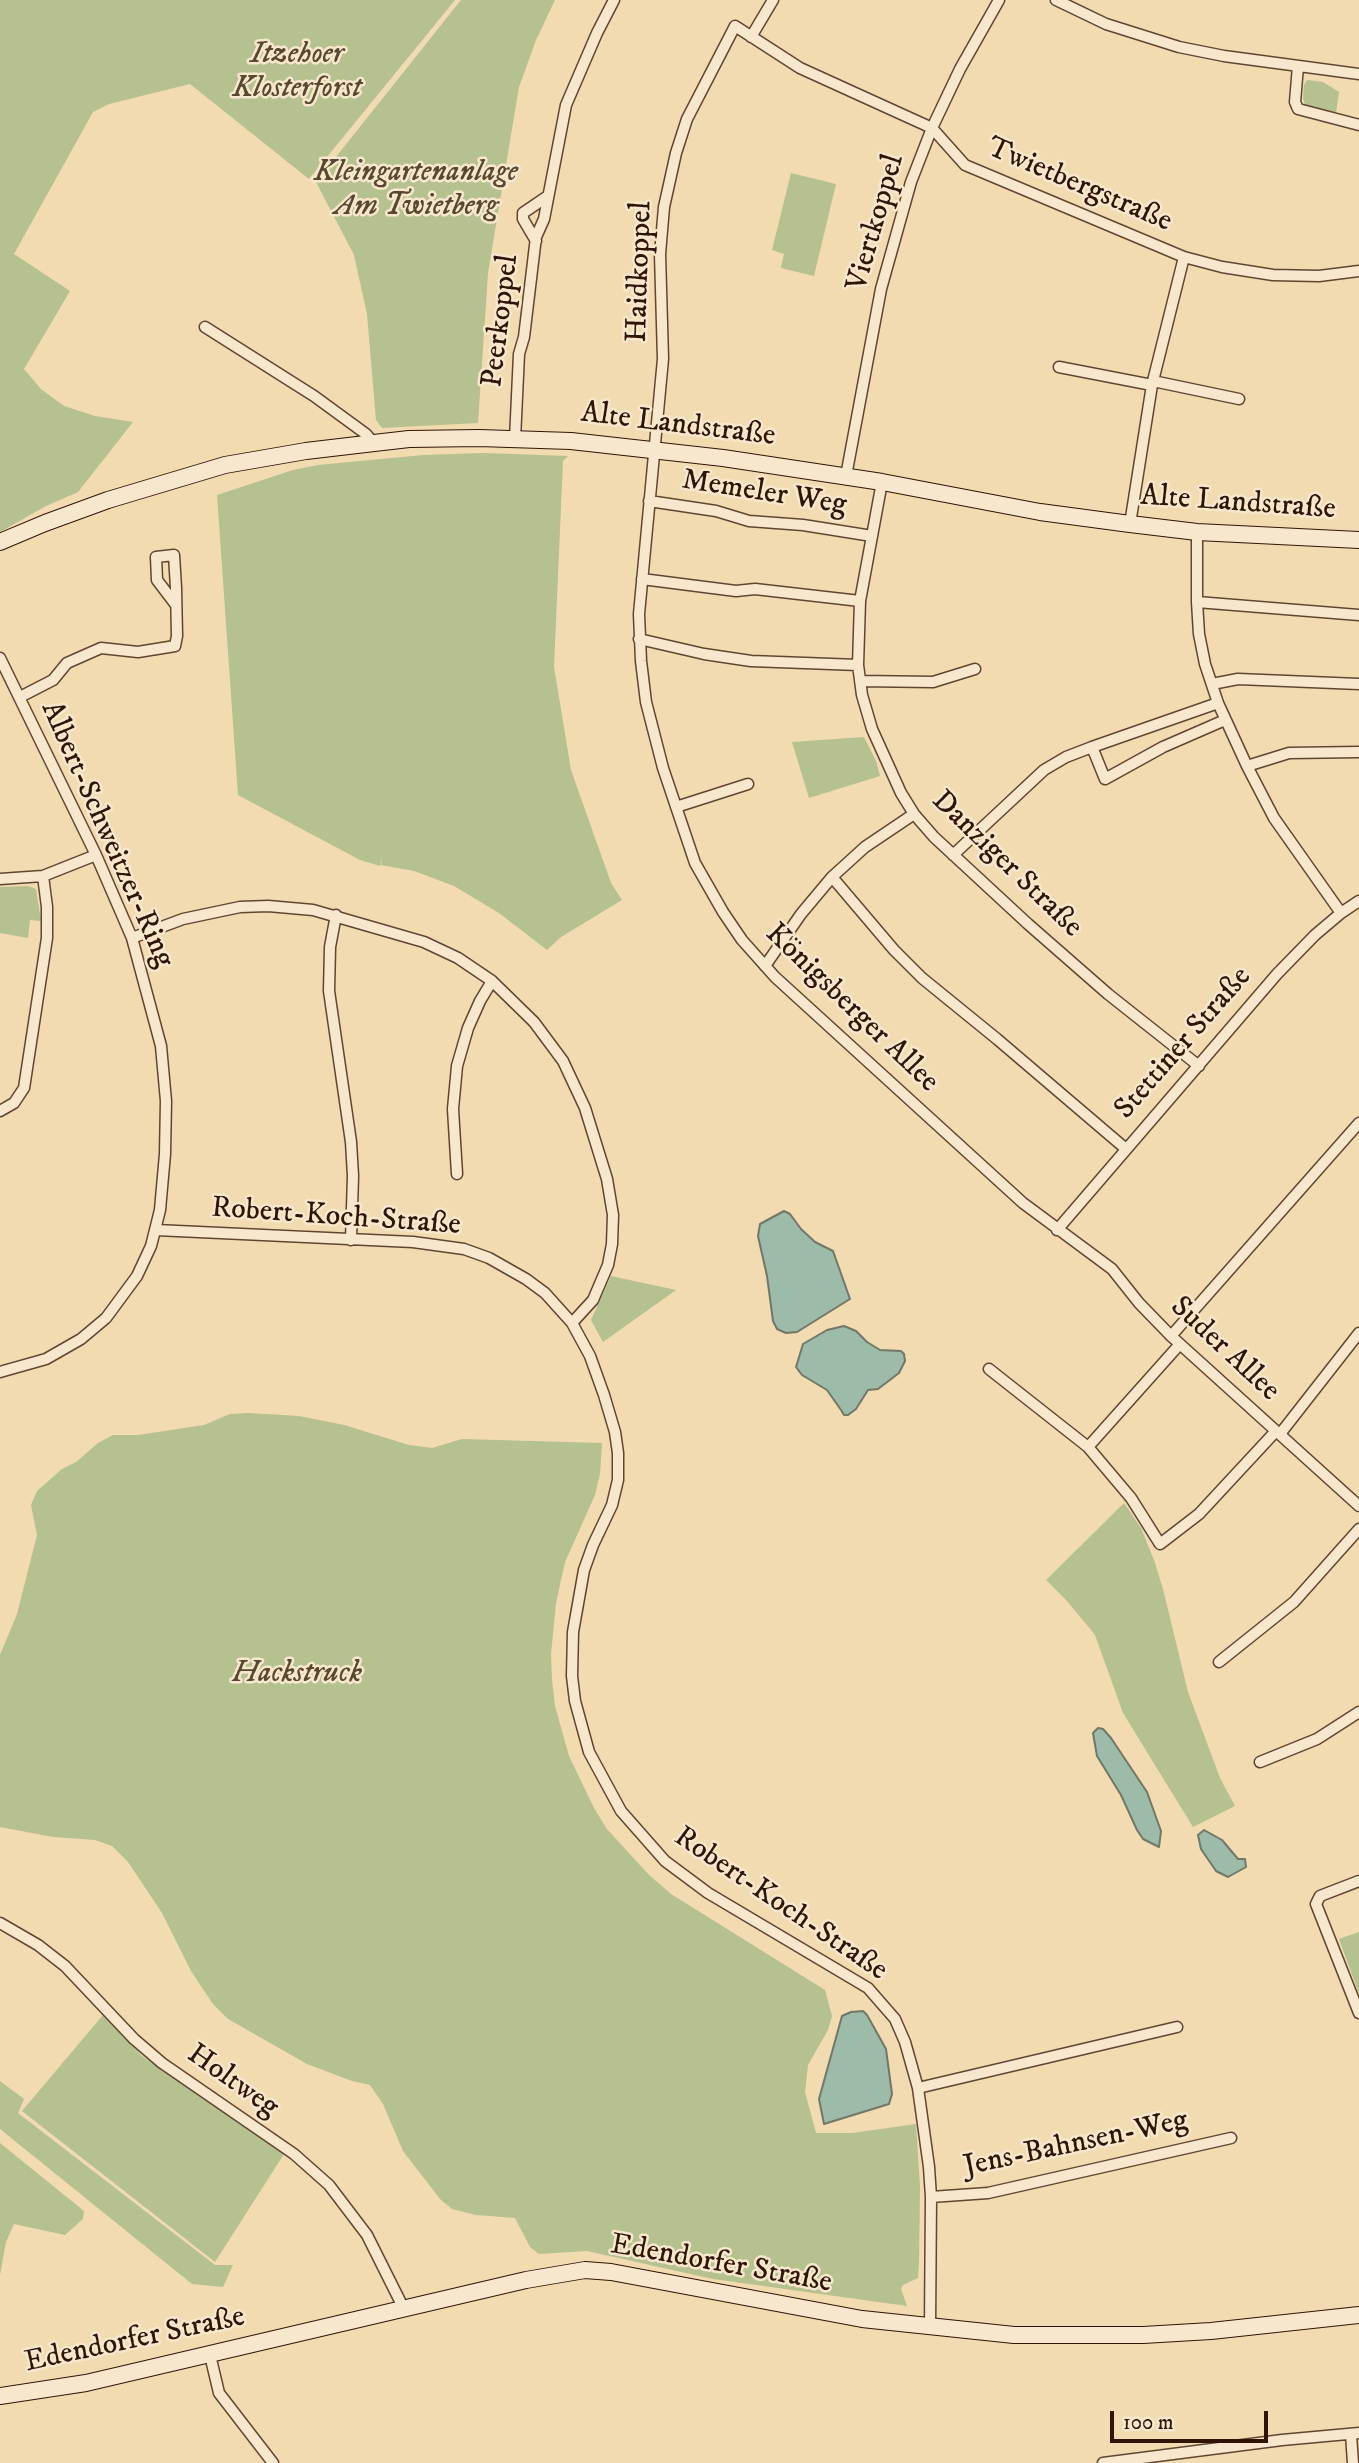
<!DOCTYPE html>
<html>
<head>
<meta charset="utf-8">
<style>
  body { margin:0 }
  #map { position:relative; width:1359px; height:2463px; overflow:hidden; background:#f2dab1; font-family:"IM FELL DW Pica",serif }
  canvas { display:block }
  .scale { position:absolute; left:1110px; top:2411px; width:158px; height:32px; box-sizing:border-box; border:4px solid #301406; border-top:0; padding-left:9px; font-size:21px; line-height:24px; white-space:nowrap; color:#301406; -webkit-text-stroke:5px #f7e7cc; paint-order:stroke }
</style>
</head>
<body>
<div id="map">
<canvas width="1359" height="2463"></canvas>
<div class="scale">100 m</div>
</div>
<script>
const ctx = document.querySelector('canvas').getContext('2d');
ctx.lineJoin = 'round';
function paint(path, color) { ctx.fillStyle = color; ctx.fill(path, 'evenodd'); }
const toPath = rows => new Path2D(rows.map(r => 'M' + r).join(''));
function trace(path, color, width, dash) { ctx.strokeStyle = color; ctx.lineWidth = width; ctx.lineCap = dash ? 'butt' : 'round'; ctx.setLineDash(dash || []); ctx.stroke(path); }
function label(font, color, halo, rows, align = 'center') {
  ctx.font = font + ' "IM FELL DW Pica",serif'; ctx.lineWidth = 5; ctx.setLineDash([]); ctx.textBaseline = 'middle'; ctx.strokeStyle = halo; ctx.fillStyle = color; for (const [text, x, y, turn = 0] of rows) {
    ctx.save(); ctx.translate(x, y); ctx.rotate((+turn || 0) * Math.PI / 180); ctx.textAlign = isNaN(turn) ? turn : align; if (halo) ctx.strokeText(text, 0, 0); ctx.fillText(text, 0, 0); ctx.restore();
  }
}
paint(toPath([
  [0,0,455,0,309,179,190,84,109,104,93,112,14,254,70,291,24,369,41,389,64,406,95,416,133,422,78,492,46,506,0,532],
  [461,0,555,0,536,40,519,87,488,273,478,423,382,428,376,420,367,314,354,255,316,182],
  [1307,80,1323,82,1339,92,1336,113,1305,105,1303,98,1304,85],
  [791,173,836,184,814,276,781,268,784,254,772,250],
  [484,453,568,456,563,461,554,667,571,770,611,883,622,900,561,937,547,950,499,913,454,886,414,871,381,865,382,856,380,866,360,860,238,795,217,495,293,470,318,465,423,455],
  [864,737,876,761,880,776,809,798,792,742],
  [28,886,36,889,41,921,30,920,28,938,0,933,0,887],
  [611,1276,676,1290,603,1342,591,1320],
  [249,1413,299,1416,344,1425,409,1445,432,1448,462,1439,602,1443,600,1474,595,1495,565,1562,556,1603,551,1654,552,1680,555,1706,569,1756,594,1808,607,1829,649,1875,671,1894,825,1990,832,2016,828,2030,808,2065,805,2092,816,2133,852,2133,916,2124,920,2186,919,2262,918,2278,903,2285,901,2289,907,2306,713,2279,587,2251,539,2254,530,2247,515,2218,476,2215,452,2209,440,2199,403,2151,383,2104,370,2085,352,2081,307,2064,228,2019,213,2004,191,1971,162,1913,128,1862,112,1846,95,1840,53,1837,0,1827,0,1655,17,1614,37,1535,31,1505,37,1491,62,1469,76,1462,98,1443,113,1435,138,1435,204,1425,230,1414],
  [1124,1503,1141,1528,1154,1560,1163,1589,1188,1692,1220,1778,1235,1806,1193,1827,1123,1713,1095,1635,1067,1601,1046,1580],
  [1359,1932,1359,1994,1339,1939],
  [103,2015,142,2056,284,2154,215,2262,22,2111],
  [0,2081,24,2099,18,2113,215,2265,233,2265,223,2287,192,2284,0,2129],
  [0,2143,84,2211,83,2219,65,2235,14,2224,6,2242,0,2275]
]), '#b5c18f');
const water = toPath([
  [784,1211,790,1214,801,1229,815,1242,833,1251,850,1299,797,1332,786,1333,777,1329,773,1321,767,1276,758,1236,760,1224,784,1211],
  [844,1326,856,1331,867,1342,880,1350,901,1351,904,1354,905,1361,899,1373,878,1389,868,1390,856,1409,848,1415,844,1415,841,1410,827,1390,802,1375,796,1367,803,1344,827,1330,844,1326],
  [1098,1728,1103,1729,1111,1738,1147,1792,1161,1831,1159,1847,1143,1839,1137,1830,1121,1795,1097,1756,1093,1733,1098,1728],
  [1204,1830,1222,1840,1238,1859,1245,1859,1246,1867,1228,1877,1216,1871,1201,1849,1198,1835,1204,1830],
  [863,2011,867,2015,886,2049,892,2094,889,2104,824,2124,819,2099,842,2016,851,2012,863,2011]
]);
paint(water, '#9cbba8');
trace(water, '#717867', 2);
const street = toPath([
  [1056,0,1106,24,1179,47,1224,56,1359,74],
  [751,37,773,0],
  [1298,66,1295,102,1298,109,1359,125],
  [536,241,523,219,523,213,548,196],
  [1359,271,1319,276,1273,275,1222,267,1184,257,965,165,932,128,800,68,735,26,687,119,676,153,664,207,660,254,663,359,639,614,641,661,646,702,663,768,695,863,723,912,742,940,775,977,1023,1203,1112,1269,1139,1303,1171,1336,1359,1506],
  [205,327,314,396,366,434,374,443],
  [1059,367,1152,385],
  [1153,381,1239,399],
  [515,439,519,354,524,337,536,237,544,219,566,105,597,33,614,0],
  [846,476,881,289,911,182,932,128,960,69,999,0],
  [882,482,860,601,858,665,862,695,872,729,901,793,914,814,934,837,1028,924,1108,994,1199,1066],
  [649,501,716,511,749,521,803,525,872,536],
  [1130,524,1152,385,1184,257],
  [1197,532,1197,602,1199,634,1205,664,1218,703,1247,766,1274,818,1341,913],
  [642,579,736,591,755,589,860,601],
  [1197,602,1359,615],
  [639,639,704,654,751,661,858,665],
  [0,658,96,855,132,938,161,1046,166,1101,165,1154,160,1210,151,1246,137,1276,106,1318,81,1339,46,1359,0,1372],
  [860,681,933,682,975,669],
  [1212,684,1238,679,1359,684],
  [20,697,53,680,67,663,101,648,138,652,175,646,177,636,176,588,174,555,156,557,157,580,176,605],
  [1218,703,1092,747,1105,779,1163,747,1225,720],
  [1247,766,1289,753,1359,752],
  [676,807,748,784],
  [953,855,1044,770,1066,757,1092,747],
  [832,877,894,950,922,978,997,1039,1126,1149],
  [0,879,43,876,96,855],
  [336,915,330,947,329,991,351,1142,353,1176,351,1240],
  [132,938,183,919,240,907,268,906,313,910,424,942,458,958,492,981,534,1022,563,1061,585,1108,607,1179,613,1215,612,1244,608,1265,593,1300,572,1323],
  [765,966,801,914,832,877,865,847,914,814],
  [0,1111,14,1103,24,1088,47,938,47,907,43,876],
  [457,1174,453,1109,457,1066,468,1028,480,1001,492,981],
  [156,1230,413,1242,464,1249,489,1258,526,1279,545,1293,572,1323,590,1356,604,1395,615,1432,618,1453,618,1480,612,1505,593,1545,584,1570,573,1632,572,1676,575,1701,589,1752,621,1811,665,1861,708,1893,868,1988,895,2019,905,2042,918,2088,929,2167,931,2197,930,2327],
  [1057,1230,1277,974,1315,935,1341,913,1359,901],
  [1171,1336,1359,1123],
  [989,1369,1088,1447,1131,1498,1160,1544,1199,1514,1276,1431],
  [1280,1434,1359,1333],
  [1088,1447,1180,1344],
  [1219,1662,1294,1602,1359,1529],
  [1260,1762,1317,1739,1359,1712],
  [1359,1881,1320,1896,1316,1904,1359,2013],
  [0,1923,38,1945,65,1966,134,2039,162,2063,294,2154,329,2185,367,2235,404,2309],
  [918,2088,1177,2027],
  [931,2197,988,2193,1231,2138],
  [210,2355,219,2393,273,2463],
  [1351,2434,1353,2463],
  [1103,2463,1282,2440,1359,2433]
]);
const secondary = toPath([
  [0,542,45,523,108,500,225,465,306,451,374,443,409,439,479,438,571,441,723,458,882,482,1040,512,1130,524,1197,532,1359,540],
  [0,2396,86,2383,526,2280,585,2270,611,2272,862,2319,1014,2335,1143,2335,1211,2331,1359,2315]
]);
trace(street, '#604631', 13);
trace(secondary, '#301406', 18);
trace(street, '#f7e7cc', 10);
trace(secondary, '#f7e7cc', 16);
label('italic 30px', '#58482f', '#f7e7cc', [
  ["Itzehoer",297,56],
  ["Klosterforst",297,90],
  ["Kleingartenanlage",416,174],
  ["Am Twietberg",416,208],
  ["Hackstruck",297,1675]
]);
label('30px', '#301406', '#f7e7cc', [
  ["Twietbergstraße",1079,186,23],
  ["Viertkoppel",877,223,-74],
  ["Haidkoppel",641,272,-88],
  ["Peerkoppel",502,321,-83],
  ["Alte Landstraße",678,426,7],
  ["Memeler Weg",764,494,9],
  ["Alte Landstraße",1238,504,4],
  ["Albert-Schweitzer-Ring",106,835,66],
  ["Danziger Straße",1006,865,44],
  ["Königsberger Allee",851,1009,44],
  ["Stettiner Straße",1184,1044,-49],
  ["Robert-Koch-Straße",336,1218,4],
  ["Suder Allee",1224,1350,43],
  ["Robert-Koch-Straße",780,1905,34],
  ["Holtweg",232,2082,35],
  ["Jens-Bahnsen-Weg",1076,2145,-12],
  ["Edendorfer Straße",721,2265,10],
  ["Edendorfer Straße",135,2341,-12]
]);
</script>
</body>
</html>
